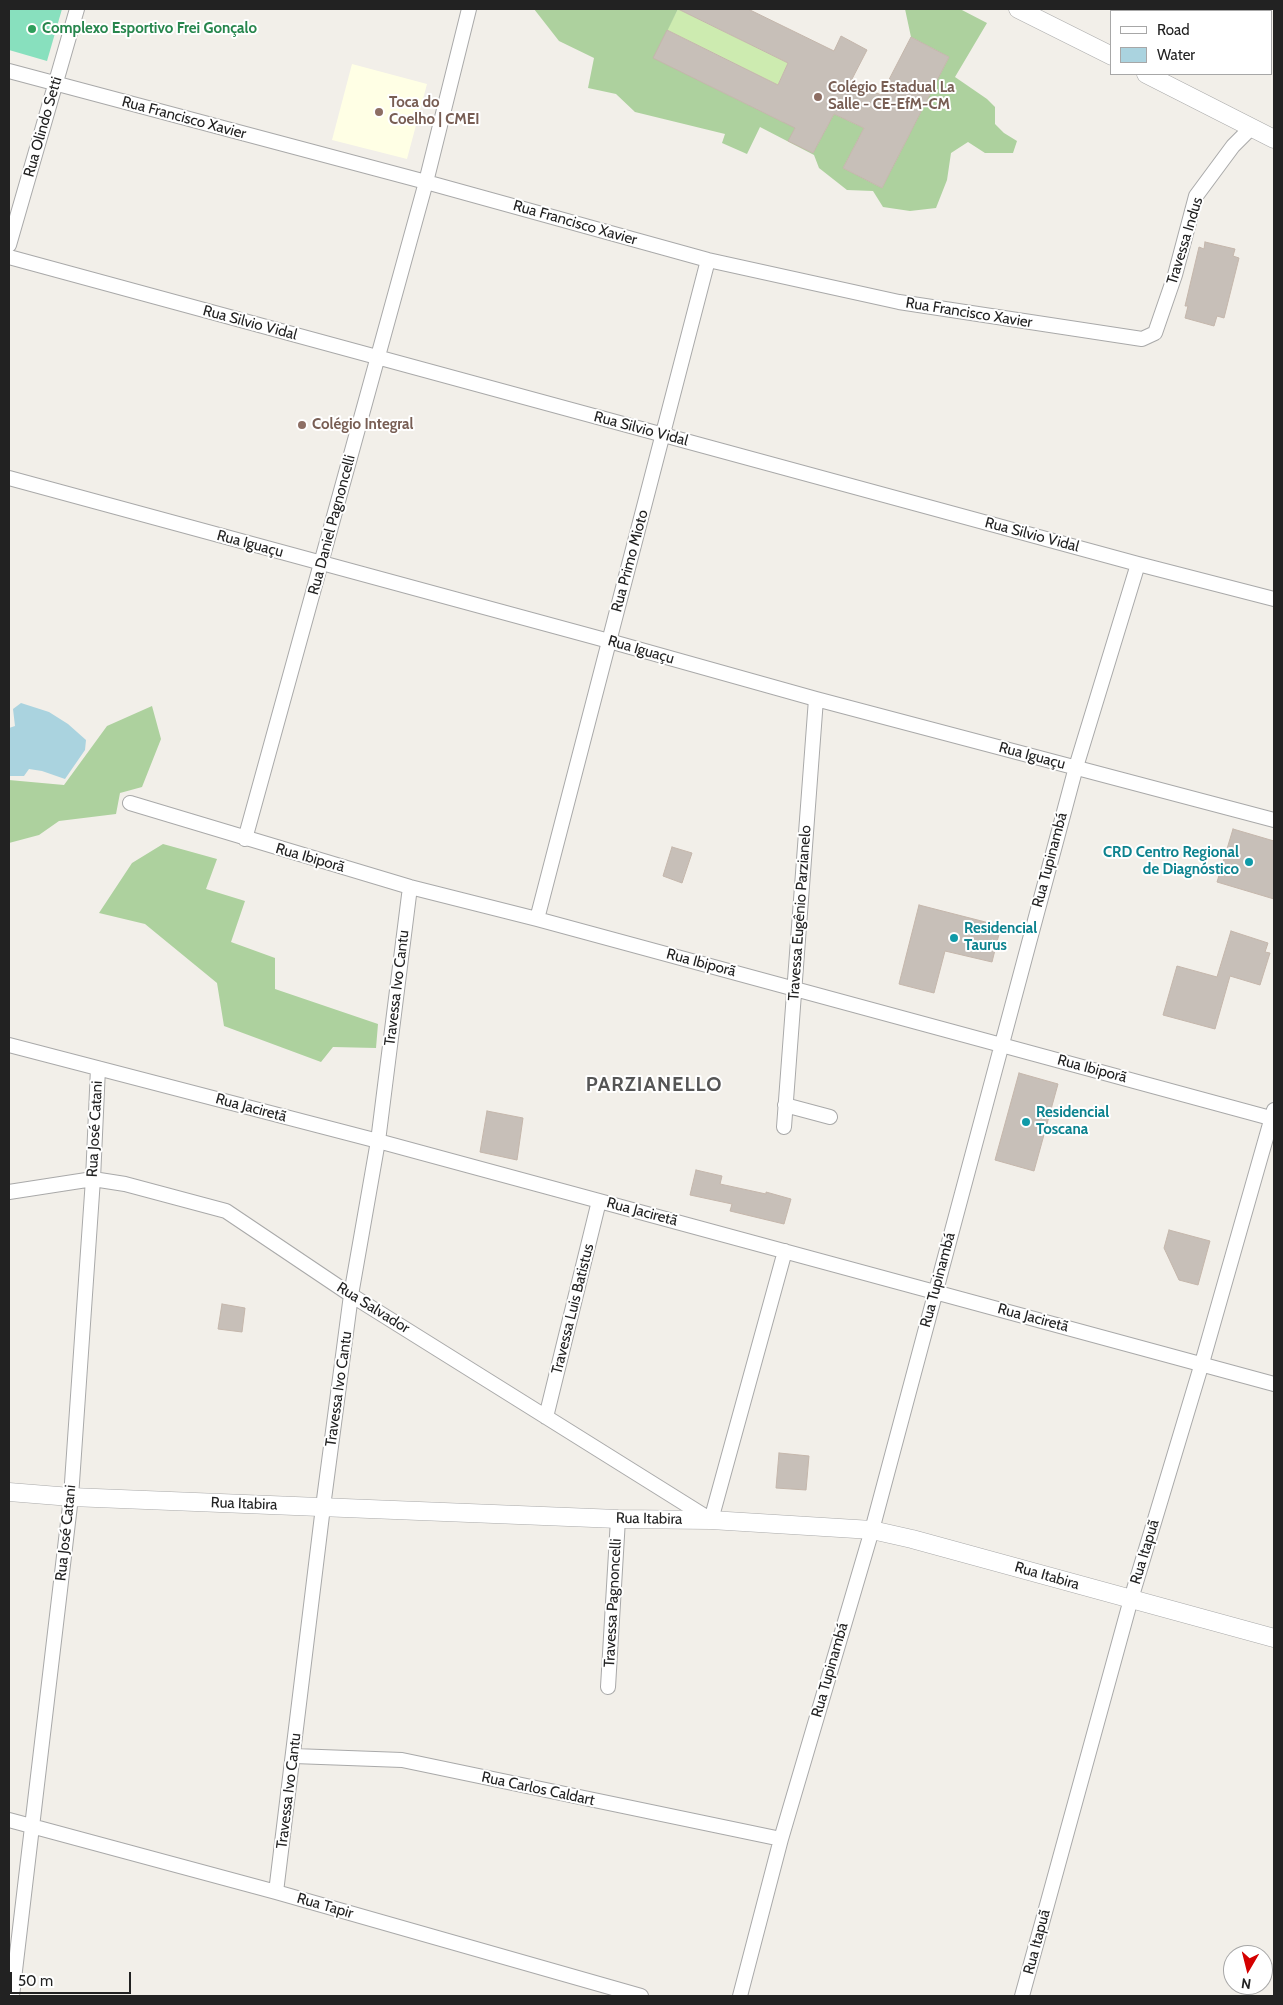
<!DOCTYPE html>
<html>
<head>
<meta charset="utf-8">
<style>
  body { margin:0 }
  #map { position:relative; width:1283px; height:2005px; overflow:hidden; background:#f2efe9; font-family:Cabin,sans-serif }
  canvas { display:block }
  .frame { position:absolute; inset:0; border:10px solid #222; pointer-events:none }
  .legend { position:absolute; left:1110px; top:10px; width:162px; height:65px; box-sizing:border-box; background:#fff; border:1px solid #a7a7a7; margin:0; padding:6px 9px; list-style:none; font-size:15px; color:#222 }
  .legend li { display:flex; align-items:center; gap:10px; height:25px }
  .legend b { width:25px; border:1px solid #a7a7a7 }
  .north { position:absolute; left:1223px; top:1945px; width:50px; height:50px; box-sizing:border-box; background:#fff; border:1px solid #a7a7a7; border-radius:50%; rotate:188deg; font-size:14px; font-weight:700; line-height:20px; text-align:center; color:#222 }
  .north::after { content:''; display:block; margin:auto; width:18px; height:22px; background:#d40000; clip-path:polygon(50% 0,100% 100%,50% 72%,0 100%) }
  .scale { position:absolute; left:10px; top:1972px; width:121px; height:22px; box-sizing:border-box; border:2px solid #222; border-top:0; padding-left:6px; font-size:15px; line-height:18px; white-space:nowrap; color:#222; -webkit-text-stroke:4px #fff; paint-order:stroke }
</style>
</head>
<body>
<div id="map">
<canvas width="1283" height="2005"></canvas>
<div class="frame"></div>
<ul class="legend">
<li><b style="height:6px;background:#fff"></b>Road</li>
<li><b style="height:14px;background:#aad3df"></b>Water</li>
</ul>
<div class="north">N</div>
<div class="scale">50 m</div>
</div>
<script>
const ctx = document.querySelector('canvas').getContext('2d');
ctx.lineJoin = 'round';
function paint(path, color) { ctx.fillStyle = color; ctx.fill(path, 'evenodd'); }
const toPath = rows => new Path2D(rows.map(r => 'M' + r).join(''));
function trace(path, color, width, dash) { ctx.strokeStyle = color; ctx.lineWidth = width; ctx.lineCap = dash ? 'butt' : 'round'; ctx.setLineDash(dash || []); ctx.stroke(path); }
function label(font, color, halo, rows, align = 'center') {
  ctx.font = font + ' Cabin,sans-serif'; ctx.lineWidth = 4; ctx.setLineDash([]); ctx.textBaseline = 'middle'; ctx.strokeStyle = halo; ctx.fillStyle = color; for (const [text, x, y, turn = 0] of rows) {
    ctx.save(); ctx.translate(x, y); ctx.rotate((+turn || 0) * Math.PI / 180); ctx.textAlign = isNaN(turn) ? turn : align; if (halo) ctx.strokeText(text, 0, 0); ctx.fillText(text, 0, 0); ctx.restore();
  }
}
paint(toPath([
  [352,64,427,84,407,159,332,140]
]), '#ffffe5');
paint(toPath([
  [678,9,788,63,778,85,667,30]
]), '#cdebb0');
paint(toPath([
  [534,9,678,9,654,58,783,122,813,92,789,141,813,153,834,114,864,128,843,168,882,188,949,57,911,37,905,9,960,9,987,23,955,77,987,99,995,107,995,124,1004,133,1017,141,1013,153,985,153,968,142,951,153,947,180,936,208,910,211,883,207,873,191,847,190,819,168,814,155,760,127,747,154,722,143,725,134,635,112,616,94,588,88,594,58,559,41],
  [152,706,161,739,142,787,120,793,116,814,59,821,39,835,9,843,9,780,64,785,107,726],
  [163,844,217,859,206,889,245,901,231,942,275,958,275,989,378,1024,376,1048,333,1047,321,1062,224,1026,217,983,145,924,99,913,132,863]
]), '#add19e');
paint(toPath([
  [9,9,62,9,47,61,9,50]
]), '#88e0be');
paint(toPath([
  [21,703,49,712,68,724,86,740,85,750,65,779,42,771,29,769,24,776,9,776,9,728,15,726,13,709]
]), '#aad3df');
const building = toPath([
  [678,9,748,9,834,51,841,36,867,50,851,81,881,95,911,37,949,57,882,188,843,168,864,128,834,114,813,153,788,141,795,128,653,58,667,30,778,85,788,63,678,9],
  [1205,242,1235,249,1233,256,1239,258,1224,318,1217,316,1214,326,1185,318,1188,306,1185,306,1199,247,1204,249,1205,242],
  [1233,829,1274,841,1274,899,1217,882,1233,829],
  [672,847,692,853,682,883,663,876,672,847],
  [919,905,1001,926,992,962,945,951,934,993,899,984,919,905],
  [1231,931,1268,943,1265,952,1270,953,1260,985,1230,976,1215,1029,1163,1015,1177,966,1217,977,1231,931],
  [1019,1073,1058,1084,1034,1171,995,1160,1019,1073],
  [487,1111,523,1118,517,1160,480,1152,487,1111],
  [696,1170,722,1176,720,1184,766,1194,766,1192,791,1199,784,1224,730,1211,732,1204,690,1195,696,1170],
  [1169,1230,1210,1241,1198,1285,1179,1280,1164,1248,1169,1230],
  [222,1304,245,1308,242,1332,218,1329,222,1304],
  [779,1453,809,1456,806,1490,776,1488,779,1453]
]);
paint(building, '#c7bfb8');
trace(building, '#c4b6ab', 1);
const minor = toPath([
  [1136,11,1137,9],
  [9,71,426,182,708,260,899,302,1142,339,1155,333,1175,275,1196,196,1233,146,1252,127],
  [9,245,77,9],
  [9,257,1138,564,1274,599],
  [9,478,609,641,816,699,1274,820],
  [130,803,410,887,537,919,1274,1119],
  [245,839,426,182,469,9],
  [537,919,708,260],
  [9,1045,378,1141,1274,1384],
  [785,1105,830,1117],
  [784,1127,816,699],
  [9,1192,93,1179,125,1184,226,1211,351,1295,711,1520,785,1251],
  [546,1417,599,1201],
  [608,1687,618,1519],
  [294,1756,402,1760,781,1839],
  [9,1820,276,1892,641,1996],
  [276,1892,323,1507,351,1295,378,1141,410,887],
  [12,1996,71,1497,93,1179,98,1068],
  [740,1996,781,1839,872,1530,1076,767,1138,564],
  [1022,1996,1131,1599,1202,1363,1274,1110]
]);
const tertiary = toPath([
  [1018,9,1112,56],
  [1146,74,1274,139],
  [9,1492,71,1497,618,1519,711,1520,872,1530,912,1539,1274,1638]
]);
trace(minor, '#a9a9a9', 16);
trace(tertiary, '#a9a9a9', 19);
trace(minor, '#fff', 14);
trace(tertiary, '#fff', 18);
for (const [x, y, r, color] of [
  [32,29,5,"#2e9e5b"],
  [818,97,5,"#8d6e63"],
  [379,112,5,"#8d6e63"],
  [302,425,5,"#8d6e63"],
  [1249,862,5,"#0f9aa8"],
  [954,938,5,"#0f9aa8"],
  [1026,1122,5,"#0f9aa8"]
]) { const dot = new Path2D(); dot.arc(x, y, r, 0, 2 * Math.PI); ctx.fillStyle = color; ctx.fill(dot); trace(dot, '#fff', 2); }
label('bold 15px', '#27864d', '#fff', [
  ["Complexo Esportivo Frei Gonçalo",42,29]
], 'left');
label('bold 15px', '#785e54', '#fff', [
  ["Colégio Estadual La",828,88],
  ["Salle - CE-EfM-CM",828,105],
  ["Toca do",389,103],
  ["Coelho | CMEI",389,120],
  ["Colégio Integral",312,425]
], 'left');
label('15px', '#222', '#fff', [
  ["Rua Francisco Xavier",184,118,15],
  ["Rua Olindo Setti",43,127,-74],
  ["Rua Francisco Xavier",575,223,16],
  ["Travessa Indus",1185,241,-73],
  ["Rua Francisco Xavier",969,313,9],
  ["Rua Silvio Vidal",250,323,15],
  ["Rua Silvio Vidal",641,429,15],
  ["Rua Daniel Pagnoncelli",332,525,-75],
  ["Rua Silvio Vidal",1032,535,15],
  ["Rua Iguaçu",250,544,15],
  ["Rua Primo Mioto",630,561,-75],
  ["Rua Iguaçu",641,650,16],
  ["Rua Iguaçu",1032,756,15],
  ["Rua Ibiporã",310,858,16],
  ["Rua Tupinambá",1050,860,-75],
  ["Travessa Eugênio Parzianelo",800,913,-86],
  ["Rua Ibiporã",701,963,15],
  ["Travessa Ivo Cantu",397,988,-83],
  ["Rua Ibiporã",1092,1069,15],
  ["Rua Jaciretã",251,1108,15],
  ["Rua José Catani",95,1129,-87],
  ["Rua Jaciretã",642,1212,15],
  ["Rua Tupinambá",938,1280,-75],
  ["Rua Salvador",373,1308,32],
  ["Travessa Luis Batistus",573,1309,-76],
  ["Rua Jaciretã",1033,1318,15],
  ["Travessa Ivo Cantu",339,1389,-82],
  ["Rua Itabira",244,1504,2],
  ["Rua Itabira",649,1519,1],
  ["Rua José Catani",66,1533,-84],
  ["Rua Itapuã",1145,1552,-73],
  ["Rua Itabira",1047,1576,16],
  ["Travessa Pagnoncelli",613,1603,-87],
  ["Rua Tupinambá",830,1670,-74],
  ["Rua Carlos Caldart",538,1789,12],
  ["Travessa Ivo Cantu",289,1791,-83],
  ["Rua Tapir",325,1906,16],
  ["Rua Itapuã",1037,1942,-75]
]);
label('bold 15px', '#0d838f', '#fff', [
  ["CRD Centro Regional",1239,853,"right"],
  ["de Diagnóstico",1239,870,"right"],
  ["Residencial",964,929],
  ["Taurus",964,946],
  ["Residencial",1036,1113],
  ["Toscana",1036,1130]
], 'left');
ctx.letterSpacing = '1px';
label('bold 20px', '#555', '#fff', [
  ["PARZIANELLO",654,1085]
]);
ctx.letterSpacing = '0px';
</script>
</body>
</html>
